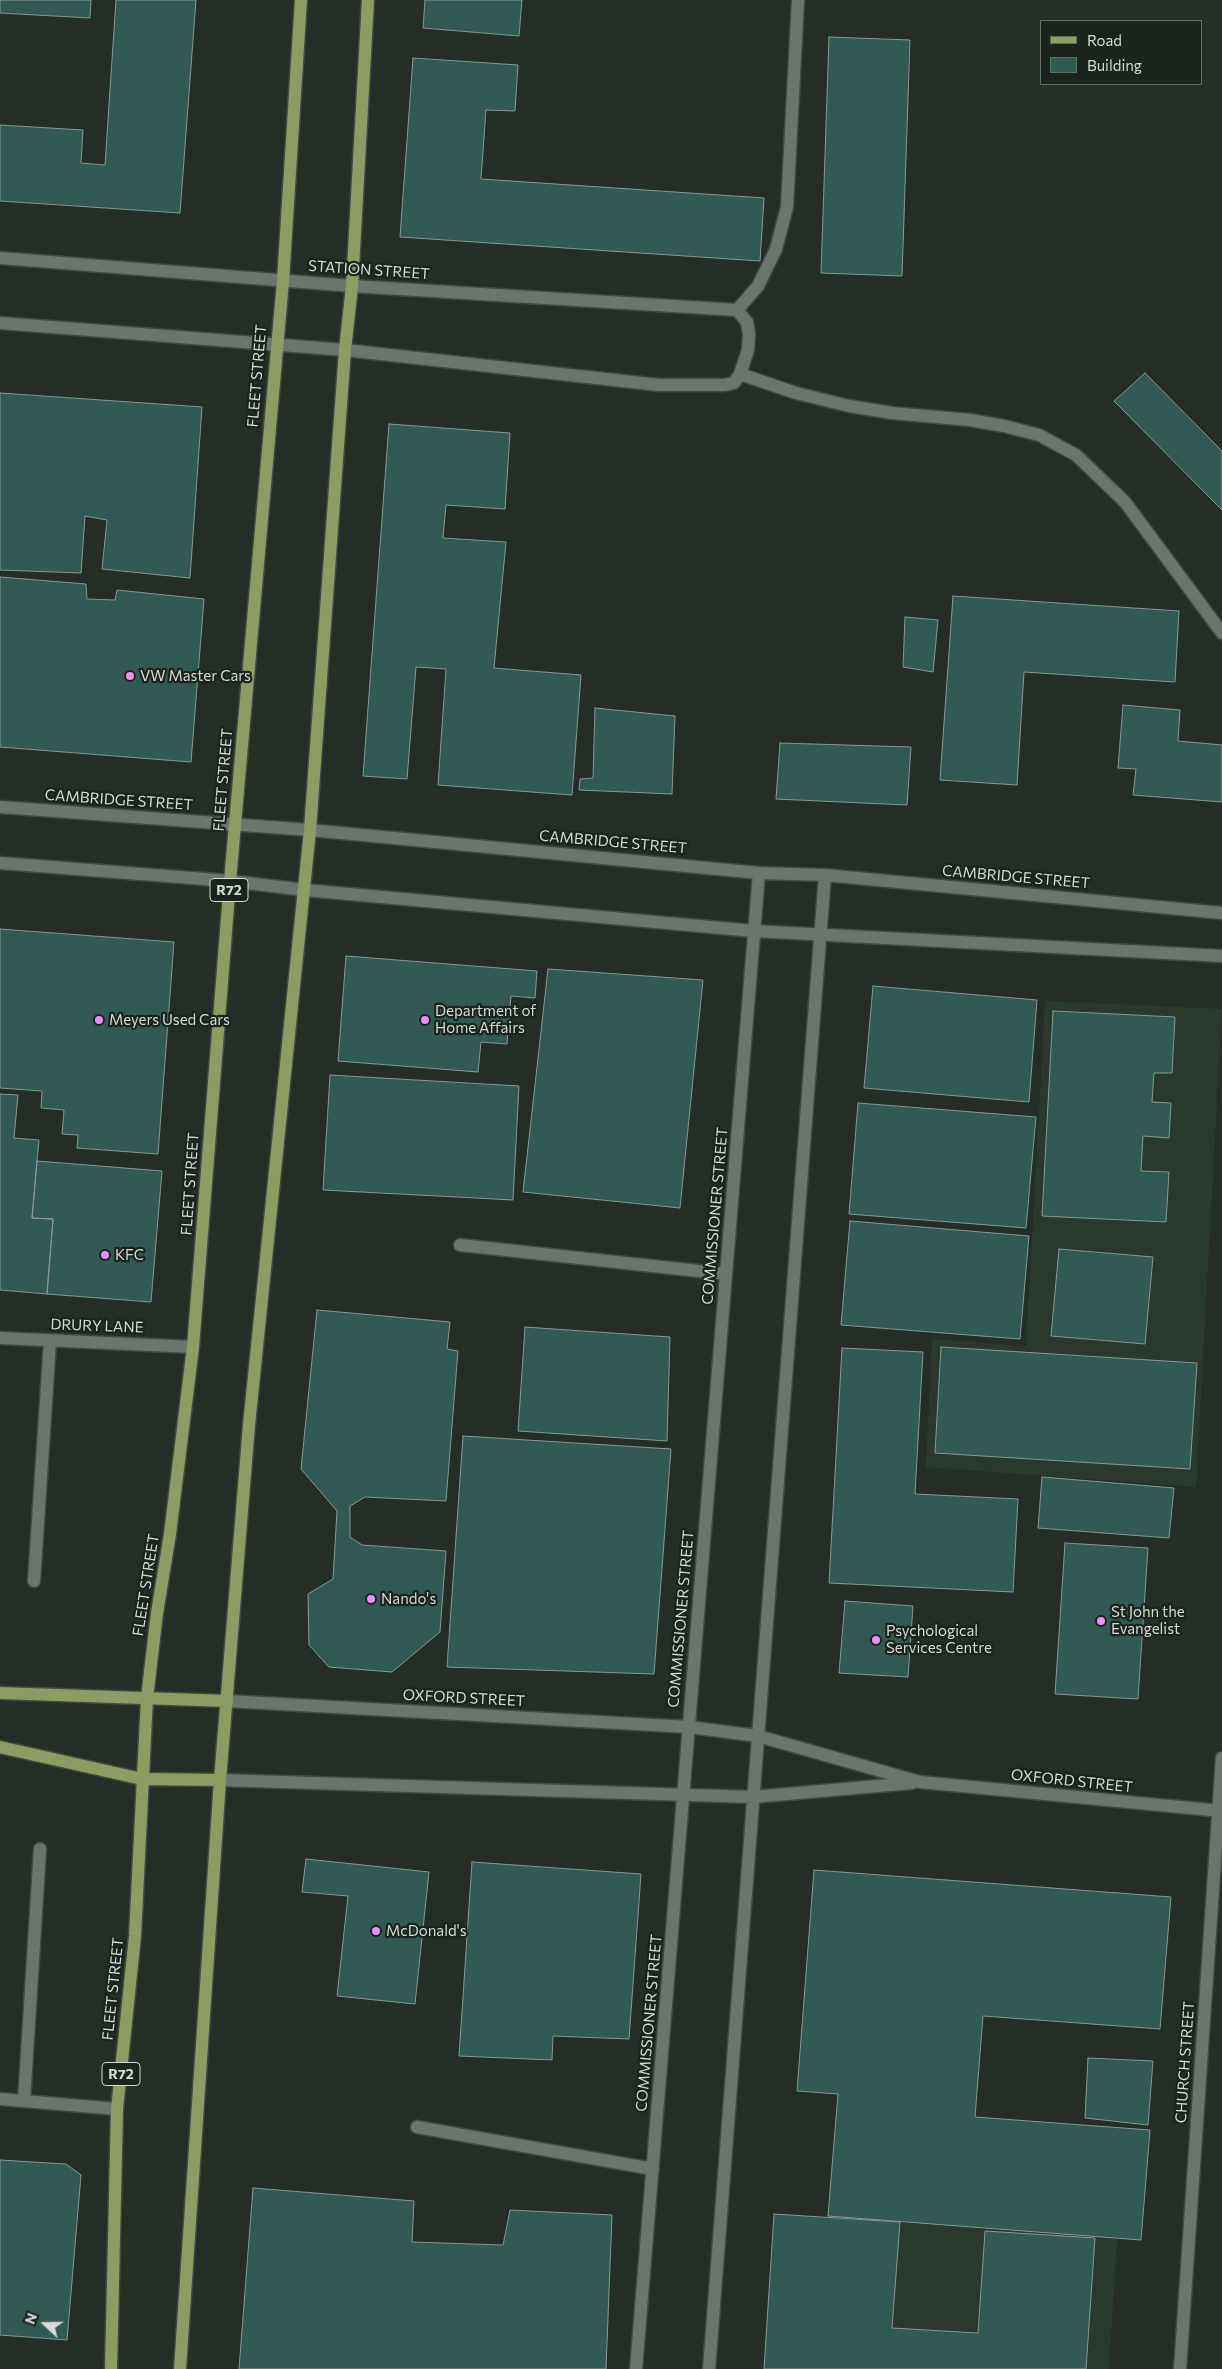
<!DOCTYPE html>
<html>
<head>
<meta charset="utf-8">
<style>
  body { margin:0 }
  #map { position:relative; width:1222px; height:2369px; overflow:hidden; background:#242e26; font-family:Commissioner,sans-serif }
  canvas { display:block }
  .legend { position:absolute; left:1040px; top:20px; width:162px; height:65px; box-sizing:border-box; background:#1a241d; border:1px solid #646d67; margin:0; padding:6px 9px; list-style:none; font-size:15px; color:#d4dad5 }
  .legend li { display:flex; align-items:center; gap:10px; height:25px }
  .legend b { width:25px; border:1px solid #646d67 }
  .north { position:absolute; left:20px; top:2299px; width:50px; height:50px; -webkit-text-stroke:4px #1a241d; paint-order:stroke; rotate:291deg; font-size:14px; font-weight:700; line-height:20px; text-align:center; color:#d4dad5 }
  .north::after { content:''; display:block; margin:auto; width:18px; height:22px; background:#d4dad5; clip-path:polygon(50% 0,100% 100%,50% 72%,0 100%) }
</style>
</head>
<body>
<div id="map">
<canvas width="1222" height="2369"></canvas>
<ul class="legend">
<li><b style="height:6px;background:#8d9c63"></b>Road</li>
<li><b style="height:14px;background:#325a55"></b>Building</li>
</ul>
<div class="north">N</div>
</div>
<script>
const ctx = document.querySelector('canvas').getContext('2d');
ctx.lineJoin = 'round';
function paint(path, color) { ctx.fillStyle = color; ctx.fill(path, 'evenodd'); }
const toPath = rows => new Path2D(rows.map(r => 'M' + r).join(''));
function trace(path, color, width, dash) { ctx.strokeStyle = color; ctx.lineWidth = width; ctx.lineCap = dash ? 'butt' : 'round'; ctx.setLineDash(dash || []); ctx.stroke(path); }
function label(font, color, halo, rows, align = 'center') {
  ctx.font = font + ' Commissioner,sans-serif'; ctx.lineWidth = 4.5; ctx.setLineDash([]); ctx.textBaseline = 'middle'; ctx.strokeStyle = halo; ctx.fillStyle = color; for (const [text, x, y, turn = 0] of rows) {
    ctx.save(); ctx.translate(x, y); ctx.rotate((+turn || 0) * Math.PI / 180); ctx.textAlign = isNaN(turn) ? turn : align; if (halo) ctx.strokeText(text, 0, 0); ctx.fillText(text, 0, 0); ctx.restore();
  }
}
paint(toPath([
  [1045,1001,1222,1009,1196,1487,926,1467,932,1339,1026,1346],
  [774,2214,1117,2238,1109,2369,764,2369]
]), '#2a392e');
const building = toPath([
  [0,0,91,0,90,18,0,13,0,0],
  [116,0,196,0,180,213,0,201,0,125,83,130,81,163,105,165,116,0],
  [425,0,522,0,519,36,423,28,425,0],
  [829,37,910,40,902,276,821,273,829,37],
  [413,58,518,65,515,111,486,110,481,179,764,198,760,261,400,237,413,58],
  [1145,373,1222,451,1222,510,1114,401,1145,373],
  [0,393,202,407,190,578,102,569,107,520,85,516,81,573,0,570,0,393],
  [389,424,510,433,505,509,446,505,443,538,506,542,494,668,581,675,572,795,438,785,446,669,416,667,407,779,363,776,389,424],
  [0,577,86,584,87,599,115,600,117,590,204,599,191,762,0,747,0,577],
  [953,596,1179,611,1175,682,1024,672,1017,785,940,780,953,596],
  [905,617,938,620,933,672,903,667,905,617],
  [1123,705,1180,710,1178,741,1222,745,1222,802,1133,795,1136,769,1118,768,1123,705],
  [595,708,675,716,672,794,579,790,580,779,593,778,595,708],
  [780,743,911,747,907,805,776,799,780,743],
  [0,929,174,942,158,1154,77,1148,78,1135,62,1134,64,1110,41,1108,42,1091,0,1088,0,929],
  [346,956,537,971,535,998,511,996,507,1044,481,1042,478,1072,338,1061,346,956],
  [548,969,703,980,680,1208,523,1192,548,969],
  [873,986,1037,1000,1029,1102,864,1088,873,986],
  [1053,1011,1175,1017,1172,1073,1154,1073,1152,1102,1171,1103,1169,1138,1143,1136,1141,1171,1169,1172,1166,1222,1042,1216,1053,1011],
  [330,1075,519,1086,513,1200,323,1190,330,1075],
  [0,1094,18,1095,14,1138,39,1140,32,1218,53,1219,47,1294,0,1290,0,1094],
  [858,1103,1036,1117,1026,1228,849,1214,858,1103],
  [37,1161,162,1171,151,1302,47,1294,53,1219,32,1218,37,1161],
  [850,1221,1029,1236,1020,1339,841,1325,850,1221],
  [1059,1249,1153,1257,1145,1344,1051,1336,1059,1249],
  [317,1310,450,1322,447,1349,458,1351,446,1501,365,1497,350,1506,350,1537,362,1545,446,1551,440,1632,392,1672,329,1667,309,1645,308,1594,333,1579,337,1511,301,1469,317,1310],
  [525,1327,670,1337,667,1441,518,1431,525,1327],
  [941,1347,1197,1363,1190,1469,935,1453,941,1347],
  [842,1348,923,1352,915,1494,1018,1499,1013,1592,829,1583,842,1348],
  [463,1436,671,1449,654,1674,447,1667,463,1436],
  [1042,1477,1174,1488,1169,1538,1038,1528,1042,1477],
  [1065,1543,1148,1548,1138,1699,1055,1694,1065,1543],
  [845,1601,913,1606,908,1677,839,1673,845,1601],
  [306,1859,429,1872,415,2004,337,1996,348,1896,302,1892,306,1859],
  [472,1862,641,1874,629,2039,553,2036,552,2060,459,2056,472,1862],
  [814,1870,1171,1897,1160,2029,983,2016,975,2117,1150,2130,1141,2240,828,2216,838,2094,797,2091,814,1870],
  [1088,2058,1153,2061,1148,2125,1085,2118,1088,2058],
  [0,2160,66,2164,81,2175,67,2340,0,2335,0,2160],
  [253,2188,414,2201,412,2242,503,2245,510,2210,612,2215,606,2369,239,2369,253,2188],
  [774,2214,900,2222,892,2328,978,2333,985,2231,1095,2238,1086,2369,764,2369,774,2214]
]);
paint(building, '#325a55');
trace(building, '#889997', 1);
const minor = toPath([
  [0,258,352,286,737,310],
  [737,310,758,286,776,249,787,207,798,0],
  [0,323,345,350,659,385,724,385,734,383,740,374,748,350,749,334,747,322,737,310],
  [740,374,796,393,849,406,892,413,970,420,1004,426,1039,435,1076,455,1125,502,1222,633],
  [0,807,310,830,759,873,825,875,1222,913],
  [0,863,230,881,305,890,754,931,1222,956],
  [460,1245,726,1274],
  [0,1338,193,1347],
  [34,1581,50,1341],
  [227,1701,689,1727,758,1736,920,1782,1222,1811],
  [220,1780,753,1797,912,1783],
  [0,2099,117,2109],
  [24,2101,40,1849],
  [417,2127,653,2169],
  [636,2369,759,873],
  [709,2369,825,875],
  [1180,2369,1222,1758]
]);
const major = toPath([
  [0,1693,227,1701],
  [0,1747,142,1779,220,1780],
  [111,2369,117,2109,135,1936,147,1698,157,1613,170,1534,193,1347,230,881,283,281,301,0],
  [180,2369,220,1780,249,1425,310,830,345,350,352,286,368,0]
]);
trace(minor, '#414942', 15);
trace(major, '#414942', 15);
trace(minor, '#6a756d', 12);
trace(major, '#8d9c63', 12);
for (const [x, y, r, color] of [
  [130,676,5,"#ee8cf8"],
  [99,1020,5,"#ee8cf8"],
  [425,1020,5,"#ee8cf8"],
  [105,1255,5,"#ee8cf8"],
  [371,1599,5,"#ee8cf8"],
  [1101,1621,5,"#ee8cf8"],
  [876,1640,5,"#ee8cf8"],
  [376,1931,5,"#ee8cf8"]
]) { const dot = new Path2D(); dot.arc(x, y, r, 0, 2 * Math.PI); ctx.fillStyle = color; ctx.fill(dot); trace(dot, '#1a241d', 2); }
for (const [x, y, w] of [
  [229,890,38],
  [121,2074,38]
]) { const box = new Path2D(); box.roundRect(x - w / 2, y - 11.5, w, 23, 4); ctx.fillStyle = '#1a241d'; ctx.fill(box); trace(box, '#d4dad5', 1); }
label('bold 14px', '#d4dad5', null, [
  ["R72",229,890],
  ["R72",121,2074]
]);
label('15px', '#d4dad5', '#1a241d', [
  ["STATION STREET",369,270,4],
  ["FLEET STREET",257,376,-85],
  ["FLEET STREET",223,780,-85],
  ["CAMBRIDGE STREET",119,800,4],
  ["CAMBRIDGE STREET",613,842,5],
  ["CAMBRIDGE STREET",1016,877,5],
  ["FLEET STREET",190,1184,-86],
  ["COMMISSIONER STREET",715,1216,-85],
  ["DRURY LANE",97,1326,2],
  ["FLEET STREET",146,1585,-81],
  ["COMMISSIONER STREET",681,1619,-85],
  ["OXFORD STREET",464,1698,3],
  ["OXFORD STREET",1072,1781,6],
  ["FLEET STREET",113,1989,-84],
  ["COMMISSIONER STREET",649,2023,-85],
  ["CHURCH STREET",1185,2062,-86]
]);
label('15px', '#d4dad5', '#1a241d', [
  ["VW Master Cars",140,676],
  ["Department of",435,1011],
  ["Home Affairs",435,1028],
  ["Meyers Used Cars",109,1020],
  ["KFC",115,1255],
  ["Nando's",381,1599],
  ["St John the",1111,1612],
  ["Evangelist",1111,1629],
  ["Psychological",886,1631],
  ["Services Centre",886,1648],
  ["McDonald's",386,1931]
], 'left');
</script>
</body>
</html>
